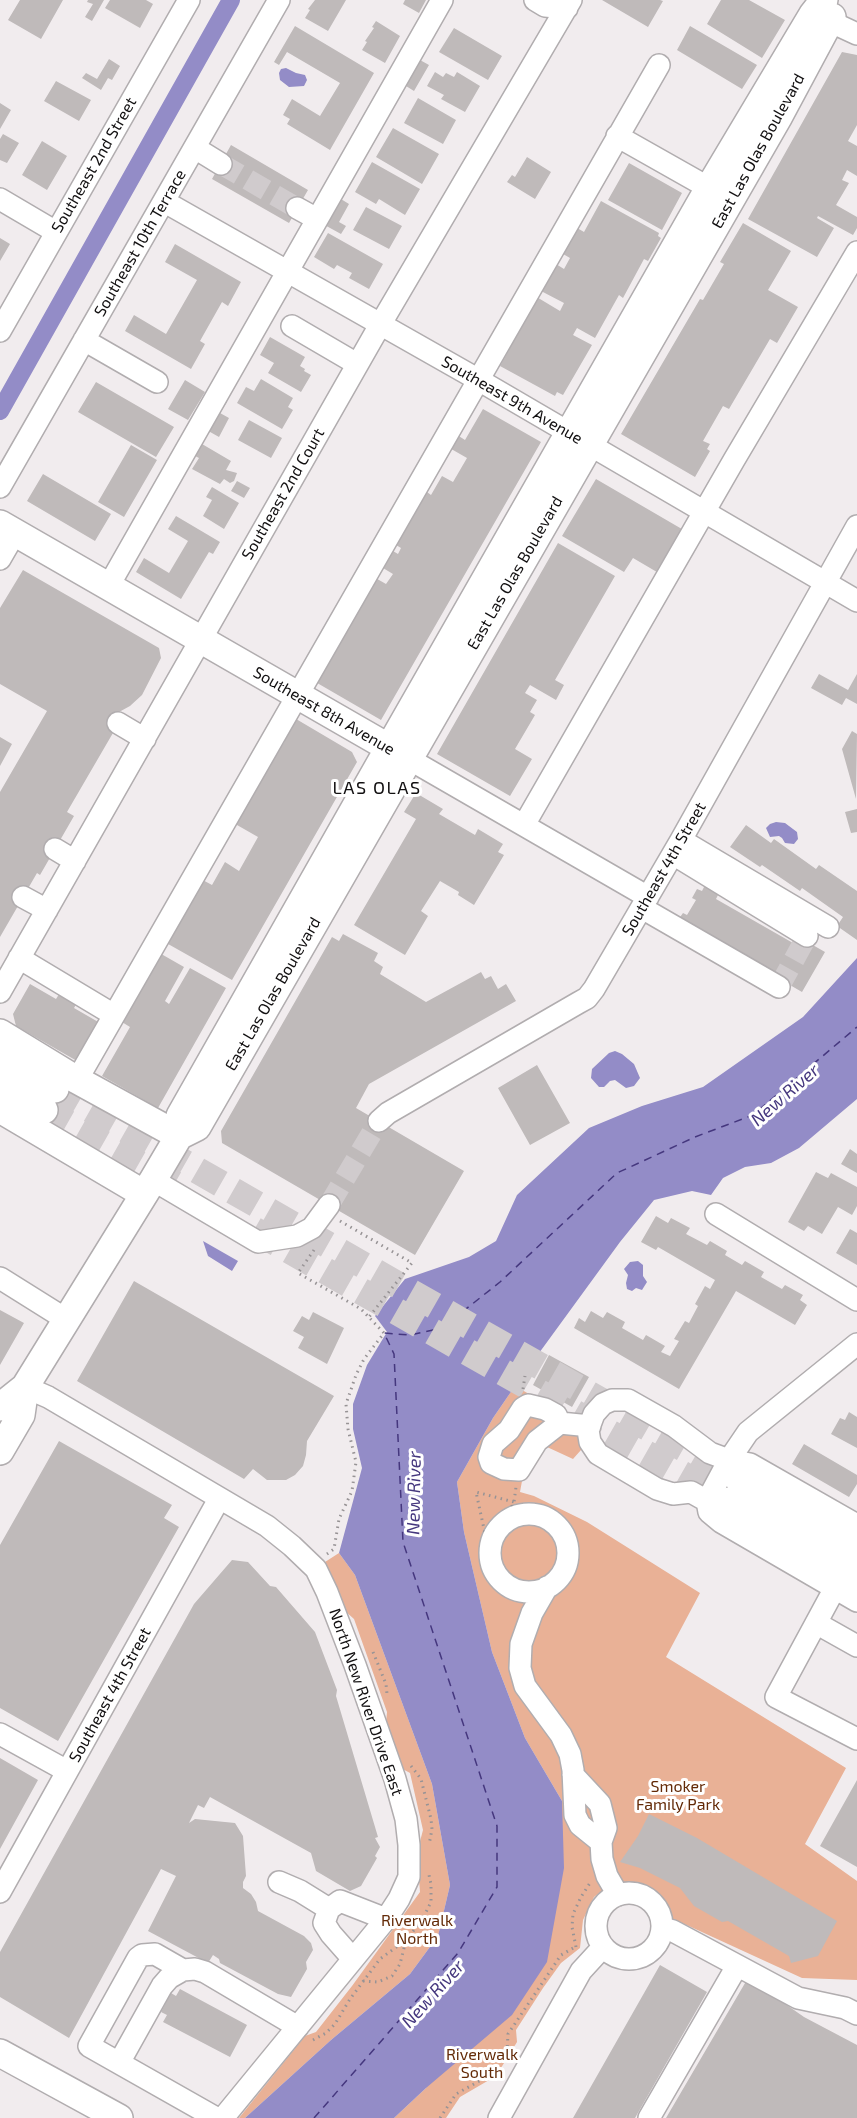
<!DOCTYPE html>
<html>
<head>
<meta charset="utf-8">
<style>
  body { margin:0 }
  canvas { display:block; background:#f1ecee }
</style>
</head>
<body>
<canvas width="857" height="2118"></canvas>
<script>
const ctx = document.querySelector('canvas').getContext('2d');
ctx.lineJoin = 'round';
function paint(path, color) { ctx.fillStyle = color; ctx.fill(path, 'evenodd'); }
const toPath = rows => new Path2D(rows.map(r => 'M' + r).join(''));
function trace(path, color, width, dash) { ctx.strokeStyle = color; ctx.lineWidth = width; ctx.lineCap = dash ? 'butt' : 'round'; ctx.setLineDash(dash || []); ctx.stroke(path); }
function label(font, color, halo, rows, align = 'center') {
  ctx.font = font + ' "Exo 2",sans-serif'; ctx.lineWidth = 6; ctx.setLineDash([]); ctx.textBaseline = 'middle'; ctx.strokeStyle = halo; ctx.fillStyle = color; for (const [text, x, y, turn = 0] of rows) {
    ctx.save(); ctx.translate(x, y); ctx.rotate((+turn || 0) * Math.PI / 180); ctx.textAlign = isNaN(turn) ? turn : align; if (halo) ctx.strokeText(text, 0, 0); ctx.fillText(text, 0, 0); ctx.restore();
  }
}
paint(toPath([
  [515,1386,580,1423,581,1450,573,1459,547,1447,524,1470,520,1492,534,1496,587,1522,700,1593,666,1657,846,1768,805,1844,857,1881,857,1980,802,1978,606,1888,594,1897,583,1920,580,1948,561,1963,543,1988,516,2030,517,2042,496,2076,460,2097,446,2118,394,2118,426,2088,562,1801,525,1738,492,1652,464,1532,457,1482,493,1418],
  [339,1553,355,1575,432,1784,450,1885,438,1936,410,1974,331,2040,245,2118,239,2118,305,2036,316,2032,352,1986,420,1892,417,1853,423,1830,410,1773,399,1767,386,1724,387,1712,354,1619,344,1610,325,1562]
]), '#e9b196');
paint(toPath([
  [286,68,296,73,305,75,307,80,304,86,289,87,280,80,279,73,281,69],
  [776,822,785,823,797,832,798,839,794,844,785,843,782,838,779,836,770,837,766,828,770,824],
  [857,958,857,1099,799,1148,771,1163,745,1167,723,1178,711,1195,692,1191,654,1200,620,1242,515,1386,493,1418,457,1482,464,1532,492,1652,525,1738,562,1801,564,1868,547,1962,512,2015,426,2088,394,2118,245,2118,331,2040,410,1974,438,1936,450,1885,432,1784,355,1575,339,1553,362,1468,353,1429,353,1404,367,1365,387,1332,375,1316,405,1279,469,1257,496,1241,517,1195,589,1128,642,1106,703,1087,803,1017],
  [615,1051,622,1054,634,1064,640,1078,634,1086,626,1088,615,1080,610,1081,604,1087,599,1087,591,1078,592,1069,609,1053],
  [203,1241,238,1261,232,1271,208,1256],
  [638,1261,643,1265,643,1276,647,1282,642,1290,636,1288,632,1291,627,1289,626,1283,628,1275,624,1269,630,1262]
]), '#938cc7');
trace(toPath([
  [0,411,231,0]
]), '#938cc7', 18);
trace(toPath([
  [314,2118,458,1953,497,1887,497,1826,403,1542,394,1354,384,1333,410,1335,442,1328,500,1282,617,1173,695,1137,753,1115,857,1027]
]), '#45377e', 1.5, [8, 6]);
paint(toPath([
  [20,0,63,0,41,39,8,20],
  [88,0,104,0,92,21,85,17,93,4,87,2],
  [110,0,146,0,153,4,140,28,105,8],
  [315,0,346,0,328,31,305,18,310,10,308,9],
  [405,0,426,0,419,13,403,4],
  [602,0,660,0,663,1,648,27],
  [721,0,749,0,785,20,762,58,707,24],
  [376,21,400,36,385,63,362,50,367,42,365,41,374,28,372,27],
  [295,26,374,73,330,150,287,124,290,119,283,115,292,99,320,116,340,83,287,52,279,65,274,62],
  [690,26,757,65,742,89,677,50],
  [454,28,502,56,488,80,439,52],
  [842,52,857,55,857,125,848,141,857,146,857,176,847,170,842,180,849,183,836,205,857,217,857,228,853,235,818,216,817,218,834,228,817,257,748,219],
  [109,59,120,66,112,80,108,78,101,90,82,78,86,73,97,79],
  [420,60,429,65,414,91,406,86],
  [435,72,443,77,446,73,454,77,457,72,480,86,465,112,441,99,444,95,427,86],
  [56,81,91,100,79,121,44,101],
  [418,98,456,120,443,144,404,123],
  [0,103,11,110,0,129],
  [393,128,439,154,422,184,376,157],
  [3,134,19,143,7,163,0,160,0,139],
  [42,141,67,156,47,190,22,175],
  [231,145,308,190,289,223,212,179],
  [527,157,551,172,535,199,507,182,512,175,515,177],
  [372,162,420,189,405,215,379,199,376,204,355,192],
  [629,163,682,193,662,230,608,200],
  [336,196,349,204,339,222,346,226,341,234,321,223],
  [601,201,659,233,658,236,661,238,648,261,644,259,623,298,619,295,595,338,577,328,573,335,592,345,563,395,557,392,555,396,500,366,509,350,506,349,535,296,560,311,564,303,541,291,556,264,564,269,570,258,558,251,572,225,584,232],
  [366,207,402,226,389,249,353,230],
  [743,223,791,251,768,290,798,307,777,343,770,339,729,409,723,406,703,441,710,444,707,449,710,451,695,477,621,434,700,299,703,300,724,264,720,262],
  [328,233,383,264,369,289,349,278,352,273,337,265,334,269,314,257],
  [0,238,10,244,0,261],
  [175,244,241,282,228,306,222,302,200,341,205,344,191,369,125,331,134,315,166,334,197,280,165,262],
  [270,337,305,357,300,366,305,369,304,371,311,375,301,392,268,373,274,363,260,355],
  [261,379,293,398,288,407,293,410,282,429,237,403,246,387,254,391],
  [185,380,205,392,188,420,168,409],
  [96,382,174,427,156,457,78,412],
  [220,398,227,402,220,413,229,418,219,437,203,428],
  [483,409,541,442,381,720,312,680,372,576,386,584,393,574,378,565,388,548,398,554,401,548,391,542,412,506,417,509,427,492,431,495,442,476,453,482,467,458,446,446,454,433,465,440],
  [249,420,282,438,271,458,238,440],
  [202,444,231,461,226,470,237,473,234,481,230,483,224,479,220,484,192,469,199,458,195,456],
  [131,445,157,460,124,517,98,502],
  [43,474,111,514,95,541,27,501],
  [596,479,687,532,662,575,633,558,624,572,562,536],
  [237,481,250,488,244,498,231,491],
  [212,487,239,503,224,529,203,516,212,500,206,497],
  [176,516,220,542,213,554,209,552,181,599,136,572,144,558,169,573,188,541,168,529],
  [558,543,615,576,555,680,564,685,556,700,530,685,525,693,537,700,530,712,535,715,515,749,532,759,510,796,437,754],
  [23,570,159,648,161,658,142,695,130,706,119,712,124,714,67,812,74,816,40,875,37,873,0,937,0,792,47,711,0,684,0,608],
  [819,674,848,690,857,674,857,704,846,698,842,705,811,688],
  [291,716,352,752,357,762,232,980,161,940,199,878,212,885,225,862,239,871,258,837,230,821,271,748,278,752,285,741,279,737],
  [852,731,857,734,856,799,842,749],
  [0,737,12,744,0,766],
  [416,793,443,809,439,814,475,835,478,829,503,844,498,852,504,855,474,905,458,895,459,892,440,881,421,911,428,916,405,955,354,925,416,819,404,812],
  [857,809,857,832,851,833,845,812],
  [746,825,771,843,774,839,816,869,819,865,857,891,857,940,837,926,843,917,802,888,800,891,762,865,760,867,730,847],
  [706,883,720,891,716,899,807,951,811,944,825,952,802,992,678,920,683,913,687,915,696,900,692,898,697,889,702,891],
  [343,934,378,953,374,961,383,967,380,974,426,1002,481,972,485,979,491,976,498,989,506,984,516,1001,369,1084,356,1108,464,1171,415,1255,222,1143,221,1131,332,937,339,941],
  [156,951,184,967,165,1001,169,1004,190,968,226,988,158,1108,102,1076,130,1027,117,1019],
  [30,984,56,999,61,991,78,1001,74,1008,100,1023,77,1061,16,1026,13,1014],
  [537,1065,570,1123,530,1145,498,1088],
  [850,1149,857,1154,857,1173,841,1164],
  [816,1172,828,1178,831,1173,857,1187,857,1206,852,1215,838,1207,822,1234,808,1226,804,1231,788,1222],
  [656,1216,668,1223,671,1218,690,1228,686,1234,707,1245,710,1241,727,1251,725,1255,742,1265,745,1261,764,1272,761,1277,782,1289,785,1285,803,1295,800,1300,807,1305,795,1325,736,1291,679,1389,574,1328,579,1318,585,1322,591,1311,603,1318,607,1312,625,1322,622,1328,643,1340,646,1335,665,1346,661,1352,670,1356,679,1341,674,1339,685,1321,689,1323,698,1306,695,1304,705,1286,710,1289,715,1280,658,1247,656,1250,641,1242],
  [850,1229,857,1233,857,1265,836,1253],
  [134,1281,334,1396,307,1441,306,1455,303,1466,295,1475,286,1480,267,1480,253,1469,244,1479,77,1381],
  [0,1310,24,1323,0,1365],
  [313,1312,344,1328,327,1364,298,1348,304,1337,293,1331,302,1316,309,1320],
  [549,1355,589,1377,572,1407,533,1385],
  [849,1412,857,1417,857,1448,831,1434,840,1418,845,1420],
  [59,1441,172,1505,164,1518,179,1527,58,1741,0,1708,0,1545],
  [804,1444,857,1475,857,1484,849,1497,792,1464],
  [232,1560,248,1562,270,1586,276,1587,315,1632,337,1690,336,1696,378,1837,375,1838,380,1847,375,1856,377,1858,361,1886,350,1891,316,1871,311,1853,210,1797,204,1808,198,1805,189,1823,195,1819,235,1823,243,1836,246,1876,243,1882,243,1888,251,1894,256,1902,258,1911,304,1936,311,1943,313,1950,306,1962,307,1969,291,1997,278,1994,220,1963,219,1959,213,1955,208,1963,148,1931,176,1876,161,1869,69,2038,0,1997,0,1952,194,1604],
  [0,1758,38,1780,0,1849],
  [857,1780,857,1867,820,1846],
  [649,1814,697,1838,837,1921,818,1956,791,1963,789,1956,728,1921,722,1922,694,1906,680,1888,640,1868,620,1862,638,1836],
  [660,1965,707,1992,635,2118,573,2118],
  [748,1978,804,2017,857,2045,857,2118,666,2118],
  [180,1989,247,2025,230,2057,163,2022,167,2015,161,2012,171,1993,176,1996]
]), '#bfbaba');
trace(toPath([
  [221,164,297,208],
  [779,987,807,936],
  [329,1205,379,1121]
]), '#d0cbcd', 21, [21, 10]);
trace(toPath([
  [55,1089,727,1473],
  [44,1110,176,1185],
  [254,1230,729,1501]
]), '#d0cbcd', 27, [27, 14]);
const minor = toPath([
  [535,0,545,6,567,8],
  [816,15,857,34],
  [617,136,709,188],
  [195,148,221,164],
  [0,199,56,232],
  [165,202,477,379,857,601],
  [297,208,317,219],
  [292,326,357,364],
  [0,331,189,0],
  [84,340,157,382],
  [0,487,279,0],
  [0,559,15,533],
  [108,587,442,0],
  [118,723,145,739],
  [409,759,648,897],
  [524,825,734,460,857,252],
  [681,840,828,927],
  [55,849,75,861],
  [673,854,807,936],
  [23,897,47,910],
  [642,908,779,987],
  [19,958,114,1015],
  [0,992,380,325,571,0],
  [77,1080,659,65],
  [379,1121,388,1113,578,1003,587,998,594,989,681,840,857,526],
  [153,1180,258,1242,297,1236,312,1228,329,1205],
  [716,1214,857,1300],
  [0,1278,67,1320],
  [25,1387,48,1397,267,1526,292,1546,316,1569,327,1592,355,1665,395,1779,406,1819,409,1845,409,1877,399,1899,386,1919,223,2118],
  [560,1423,556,1415,545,1409,528,1405,523,1408,509,1430,493,1444,489,1457,491,1463,504,1469,519,1470,537,1441,560,1423,590,1426],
  [707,1501,691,1492,673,1494,657,1489,598,1454,590,1442,588,1430,594,1414,603,1404,612,1400,628,1400,674,1426,710,1453,729,1460,750,1464,857,1525],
  [707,1501,729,1460,748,1432,857,1344],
  [707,1501,709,1512,721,1522,857,1601],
  '490 1553a39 39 0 1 1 78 0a39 39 0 1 1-78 0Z',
  [547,1587,532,1613,521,1644,520,1668,525,1686,561,1735,570,1754,573,1770,575,1815,580,1825,601,1842],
  [835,1588,776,1697,857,1739],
  [816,1623,857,1646],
  [0,1734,67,1771],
  [573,1775,600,1804,606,1828,601,1842,602,1859,607,1876,618,1895],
  [279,1882,300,1891,329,1909],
  [0,1892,219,1499],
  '596 1926a33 33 0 1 1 66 0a33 33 0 1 1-66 0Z',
  [662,1928,673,1931,798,1998,845,2008,857,2014],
  [353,1959,331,1934,324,1923,329,1909,340,1901,386,1919],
  [119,2063,89,2046,138,1958,142,1955,155,1954,183,1970],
  [216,2118,119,2063,162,1986,169,1978,183,1970,195,1969,205,1972,298,2027],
  [499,2118,581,1971,603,1947],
  [649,2118,737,1966]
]);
const major = toPath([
  [0,524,405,757],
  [0,1033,77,1080,179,1136],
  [0,1057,55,1089],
  [0,1084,44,1110],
  [0,1109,144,1194],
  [179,1136,197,1127,779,116,832,17],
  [0,1407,25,1387,153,1180,179,1136,180,1116,389,748,709,188,813,14,824,0],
  [0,1451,21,1415,25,1387],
  [739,1480,857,1549],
  [729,1501,857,1576],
  [0,2053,119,2118]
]);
trace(minor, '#b1adaf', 24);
trace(major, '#b1adaf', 30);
trace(toPath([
  [340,1221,412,1263,369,1317],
  [314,1250,298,1273,361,1309,384,1333,364,1359,356,1375,346,1404,348,1429,356,1462,352,1491,339,1519,334,1549,327,1554],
  [523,1389,525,1376],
  [504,1523,514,1502,516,1487],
  [491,1561,476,1492,514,1502],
  [373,1652,386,1684,387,1694],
  [411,1766,421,1779,431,1819,432,1829,429,1845],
  [576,1947,572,1927,573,1914,581,1897,590,1883],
  [363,1981,378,1982,392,1976,400,1964,406,1940],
  [313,2040,326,2033,335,2024,350,1999,380,1959,406,1940,422,1920,431,1902,431,1884,429,1875],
  [440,2118,456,2094,492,2074,507,2051,508,2034,561,1955,575,1947]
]), '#979395', 3, [1.5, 4.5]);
trace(minor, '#fff', 21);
trace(major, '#fff', 27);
label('16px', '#121011', '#fff', [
  ["East Las Olas Boulevard",758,151,-61],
  ["Southeast 2nd Street",94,165,-60],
  ["Southeast 10th Terrace",140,243,-60],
  ["Southeast 9th Avenue",512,400,30],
  ["Southeast 2nd Court",283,494,-60],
  ["East Las Olas Boulevard",515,573,-60],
  ["Southeast 8th Avenue",324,711,30],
  ["Southeast 4th Street",664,869,-60],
  ["East Las Olas Boulevard",273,994,-60],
  ["Southeast 4th Street",110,1695,-61],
  ["North New River Drive East",366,1702,71]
]);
label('16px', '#632a07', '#fff', [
  ["Smoker",678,1787],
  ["Family Park",678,1805],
  ["Riverwalk",417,1921],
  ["North",417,1939],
  ["Riverwalk",482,2055],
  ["South",482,2073]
]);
ctx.letterSpacing = '1.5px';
label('18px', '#121011', '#fff', [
  ["LAS OLAS",377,788]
]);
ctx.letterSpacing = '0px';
label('italic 18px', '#45377e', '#fff', [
  ["New River",785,1095,-41],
  ["New River",414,1493,-89],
  ["New River",433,1994,-48]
]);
</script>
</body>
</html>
